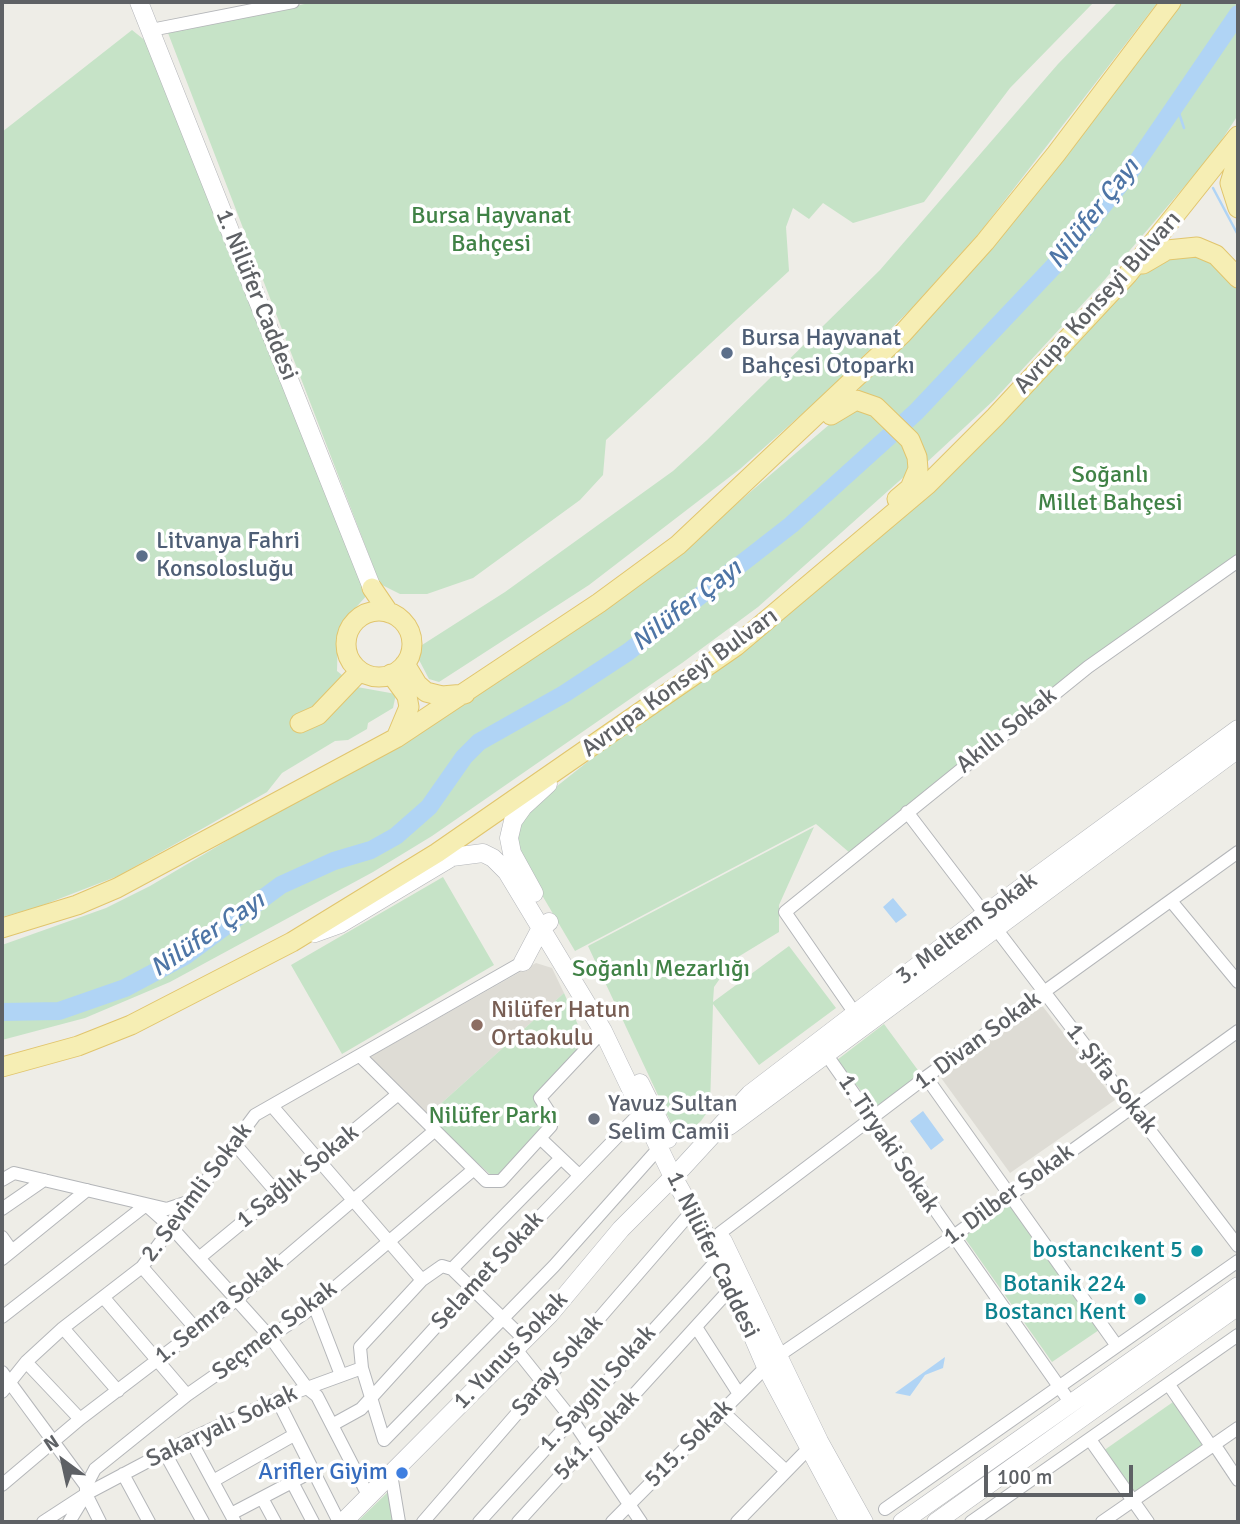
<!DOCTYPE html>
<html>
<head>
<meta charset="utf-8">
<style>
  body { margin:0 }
  #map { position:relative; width:1240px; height:1524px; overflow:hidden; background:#eeede7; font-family:Signika,sans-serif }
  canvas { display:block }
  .frame { position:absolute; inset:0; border:4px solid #5e6165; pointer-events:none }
  .north { position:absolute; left:28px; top:1426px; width:70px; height:70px; -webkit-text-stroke:5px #fff; paint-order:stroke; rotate:327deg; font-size:19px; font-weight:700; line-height:28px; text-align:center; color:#5e6165 }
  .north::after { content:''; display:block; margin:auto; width:24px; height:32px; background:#5e6165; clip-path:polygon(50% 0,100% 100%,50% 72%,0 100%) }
  .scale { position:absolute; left:984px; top:1465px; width:149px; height:32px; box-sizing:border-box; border:4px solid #5e6165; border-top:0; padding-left:9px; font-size:21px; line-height:24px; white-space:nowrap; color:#5e6165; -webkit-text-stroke:5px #fff; paint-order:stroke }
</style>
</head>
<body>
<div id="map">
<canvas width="1240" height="1524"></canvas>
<div class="frame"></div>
<div class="north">N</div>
<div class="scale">100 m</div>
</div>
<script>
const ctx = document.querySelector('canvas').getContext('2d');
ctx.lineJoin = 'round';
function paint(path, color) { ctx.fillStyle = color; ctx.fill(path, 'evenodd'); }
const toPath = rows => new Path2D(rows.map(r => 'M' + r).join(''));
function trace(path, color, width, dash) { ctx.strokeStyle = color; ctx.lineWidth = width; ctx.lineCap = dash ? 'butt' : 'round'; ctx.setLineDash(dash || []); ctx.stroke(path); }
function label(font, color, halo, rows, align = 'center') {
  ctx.font = font + ' Signika,sans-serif'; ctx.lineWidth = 7; ctx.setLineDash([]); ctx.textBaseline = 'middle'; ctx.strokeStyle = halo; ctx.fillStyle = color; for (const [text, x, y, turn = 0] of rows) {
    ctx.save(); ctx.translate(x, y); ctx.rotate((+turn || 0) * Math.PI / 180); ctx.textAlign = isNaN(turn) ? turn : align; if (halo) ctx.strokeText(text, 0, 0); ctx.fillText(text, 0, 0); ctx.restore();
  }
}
paint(toPath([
  [536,963,552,968,564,993,426,1117,368,1058],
  [1037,999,1115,1100,1010,1173,939,1075]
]), '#dedcd5');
paint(toPath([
  [314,2,1094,2,1010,88,924,202,853,223,823,203,809,219,793,208,786,227,789,271,606,440,603,475,580,500,473,578,427,594,400,594,380,584,168,33],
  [1124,2,1158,2,981,231,911,309,828,391,740,469,589,585,439,682,429,679,417,656,422,645,505,592,673,471,707,440,880,270,1058,64,1116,4],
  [1178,2,1238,2,1238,115,1214,152,1101,284,994,400,925,464,855,394],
  [132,30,147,42,339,528,368,594,343,622,338,634,337,671,357,687,396,694,393,708,368,723,367,729,348,740,335,741,282,773,267,792,177,843,118,876,38,907,2,917,2,132],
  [1194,251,1217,261,1238,287,1238,557,850,853,816,824,575,951,513,846,517,826,532,806,630,728,781,618,1131,277,1168,254],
  [855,408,874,417,904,448,911,460,907,474,758,607,682,663,432,836,373,872,170,982,85,1018,2,1040,2,945,106,908,150,886,398,740,680,552,837,418],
  [814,827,779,905,779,932,733,960,714,987,713,1002,789,946,836,1008,759,1065,713,1004,710,1108,701,1121,679,1140,588,946],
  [443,877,494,965,342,1054,291,965],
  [564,993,585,1041,533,1097,546,1119,541,1134,502,1174,492,1176,426,1117],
  [884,1024,920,1073,924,1074,876,1110,837,1060],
  [1012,1202,1099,1330,1052,1362,964,1237],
  [1173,1402,1205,1446,1135,1493,1103,1451],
  [390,1490,395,1522,357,1522]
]), '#c6e3c7');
paint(toPath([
  [893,898,907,915,896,923,883,907],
  [923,1111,944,1140,931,1150,910,1121],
  [945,1357,943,1368,925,1375,910,1396,895,1393]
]), '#b0d4f5');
trace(toPath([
  [1176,104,1184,128],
  [1213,188,1238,235]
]), '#b0d4f5', 2.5);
trace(toPath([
  [2,1012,59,1011,125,988,185,956,281,885,334,861,371,850,396,836,429,807,464,757,479,742,564,694,628,652,791,525,916,412,1055,265,1130,172,1238,14]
]), '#b0d4f5', 18);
const street = toPath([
  [151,30,293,2],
  [907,812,1238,1246],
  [1171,901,1238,982],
  [854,1012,785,912,1088,667,1238,561],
  [826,1054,1072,1405],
  [360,1056,486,1181,501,1181,551,1126,551,1115,540,1098,603,1031],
  [926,1077,1117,1346],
  [272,1106,422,1280],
  [541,1139,579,1175],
  [234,1143,278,1194],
  [561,1158,452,1269,442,1266,422,1280,360,1347,362,1368,384,1440,554,1266,659,1148],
  [2,1180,14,1173,167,1209,191,1201],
  [2,1209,44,1180],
  [720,1233,926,1077,1238,852],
  [2,1237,12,1251],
  [199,1258,397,1095],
  [2,1259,87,1190],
  [142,1267,196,1329],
  [452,1269,524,1339],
  [104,1298,187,1395],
  [314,1305,341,1375],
  [2,1317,146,1205,173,1229,270,1337,307,1388,317,1396,369,1497],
  [696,1327,739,1394],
  [63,1328,118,1391],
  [515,1348,571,1418,641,1522],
  [778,1356,952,1237,1238,1031],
  [26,1362,80,1419],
  [2,1372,86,1486],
  [1169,1385,1211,1446],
  [2,1392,26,1362,63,1328,142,1267,255,1115,523,962],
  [277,1399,339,1522],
  [722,1411,786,1471],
  [332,1425,361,1409,471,1288,641,1112],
  [190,1439,235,1522],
  [1091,1441,1148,1522],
  [1214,1444,1238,1480],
  [165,1453,203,1522],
  [123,1474,149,1522],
  [391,1474,399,1522],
  [213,1481,294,1435],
  [292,1482,313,1522],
  [2,1485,80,1419,236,1300,433,1132],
  [86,1494,100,1522],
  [262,1498,275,1522],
  [885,1509,1238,1261],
  [231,1514,313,1471],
  [43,1522,86,1494,190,1439,277,1399,362,1368],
  [69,1522,86,1494,86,1486,95,1469,187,1395,306,1312,473,1170],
  [423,1522,693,1210],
  [479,1522,719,1258],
  [518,1522,732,1287],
  [612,1522,766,1367],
  [737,1522,808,1449],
  [971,1522,1238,1335],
  [1102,1522,1238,1428]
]);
const secondary = toPath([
  [139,2,372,588],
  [534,893,512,853,509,838,513,821,523,807,548,784],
  [315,933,340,924,452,857,483,853,493,858,507,872,603,1031,672,1175,719,1258,766,1367,849,1522],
  [523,962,542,926,549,922],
  [640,1083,668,1139],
  [729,1126,1238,749],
  [723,1241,819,1441,864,1522],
  [343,1522,550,1314,621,1229,682,1168,750,1094,984,915,1238,729],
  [902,1522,1238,1286],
  [936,1522,1238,1306]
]);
const primary = toPath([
  [1238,157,1230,183,1238,208],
  [1143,264,1167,250,1197,247,1216,255,1238,278],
  [831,415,856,400,876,407,910,440,917,457,918,469,910,488,897,499],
  [372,588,389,613],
  '346 644a33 33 0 1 1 66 0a33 33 0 1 1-66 0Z',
  [405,664,417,684,426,692,442,696,465,694],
  [391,674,407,696,409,707,396,738],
  [300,723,318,715,360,671],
  [2,928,77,905,117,888,396,738,599,603,678,545,903,333,985,242,1056,154,1171,2],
  [2,1067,78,1046,131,1025,292,942,437,853,736,646,927,485,995,417,1128,274,1238,136]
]);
trace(street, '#b4b6b9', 14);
trace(secondary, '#b3b5b9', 19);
trace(primary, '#e1c56d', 21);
trace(street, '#fff', 12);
trace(secondary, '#fff', 18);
trace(primary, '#f6eeb4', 19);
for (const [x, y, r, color] of [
  [727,353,7,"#5c6f8a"],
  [142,556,7,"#5c6f8a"],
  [477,1025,7,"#8d6e63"],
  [594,1119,7,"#6b7280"],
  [1197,1251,7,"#0f9aa8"],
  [1140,1299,7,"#0f9aa8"],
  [402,1473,7,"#3f7fe0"]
]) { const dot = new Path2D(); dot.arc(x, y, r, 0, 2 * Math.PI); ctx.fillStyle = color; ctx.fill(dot); trace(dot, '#fff', 2.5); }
label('24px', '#408246', '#fff', [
  ["Bursa Hayvanat",491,217],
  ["Bahçesi",491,245],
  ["Soğanlı",1110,476],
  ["Millet Bahçesi",1110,504],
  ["Soğanlı Mezarlığı",661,970],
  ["Nilüfer Parkı",493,1117]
]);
label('24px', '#5e6165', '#fff', [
  ["1. Nilüfer Caddesi",256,295,68],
  ["Avrupa Konseyi Bulvarı",1098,303,-48],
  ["Avrupa Konseyi Bulvarı",680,683,-36],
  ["Akıllı Sokak",1007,731,-39],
  ["3. Meltem Sokak",967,929,-37],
  ["1. Divan Sokak",978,1041,-36],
  ["1. Şifa Sokak",1111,1079,52],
  ["1. Tiryaki Sokak",888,1144,56],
  ["1 Sağlık Sokak",298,1177,-39],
  ["2. Sevimli Sokak",197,1193,-53],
  ["1. Dilber Sokak",1009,1195,-36],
  ["1. Nilüfer Caddesi",712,1255,64],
  ["Selamet Sokak",488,1271,-47],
  ["1. Semra Sokak",219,1310,-39],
  ["Seçmen Sokak",275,1331,-37],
  ["1. Yunus Sokak",511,1351,-46],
  ["Saray Sokak",558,1366,-49],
  ["1. Saygılı Sokak",598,1389,-48],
  ["Sakaryalı Sokak",222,1427,-25],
  ["541. Sokak",597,1436,-47],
  ["515. Sokak",689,1444,-45]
]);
label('24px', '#4e5e75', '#fff', [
  ["Bursa Hayvanat",741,339],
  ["Bahçesi Otoparkı",741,367],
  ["Litvanya Fahri",156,542],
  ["Konsolosluğu",156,570]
], 'left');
label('24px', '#785e54', '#fff', [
  ["Nilüfer Hatun",491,1011],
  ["Ortaokulu",491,1039]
], 'left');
label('24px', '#5b616d', '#fff', [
  ["Yavuz Sultan",608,1105],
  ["Selim Camii",608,1133]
], 'left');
label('24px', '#0d838f', '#fff', [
  ["bostancıkent 5",1183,1251],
  ["Botanik 224",1126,1285],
  ["Bostancı Kent",1126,1313]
], 'right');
label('24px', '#366cbe', '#fff', [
  ["Arifler Giyim",388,1473]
], 'right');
label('italic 26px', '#4e75a6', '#fff', [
  ["Nilüfer Çayı",1094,214,-52],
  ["Nilüfer Çayı",687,606,-38],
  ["Nilüfer Çayı",208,935,-34]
]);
</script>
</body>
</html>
